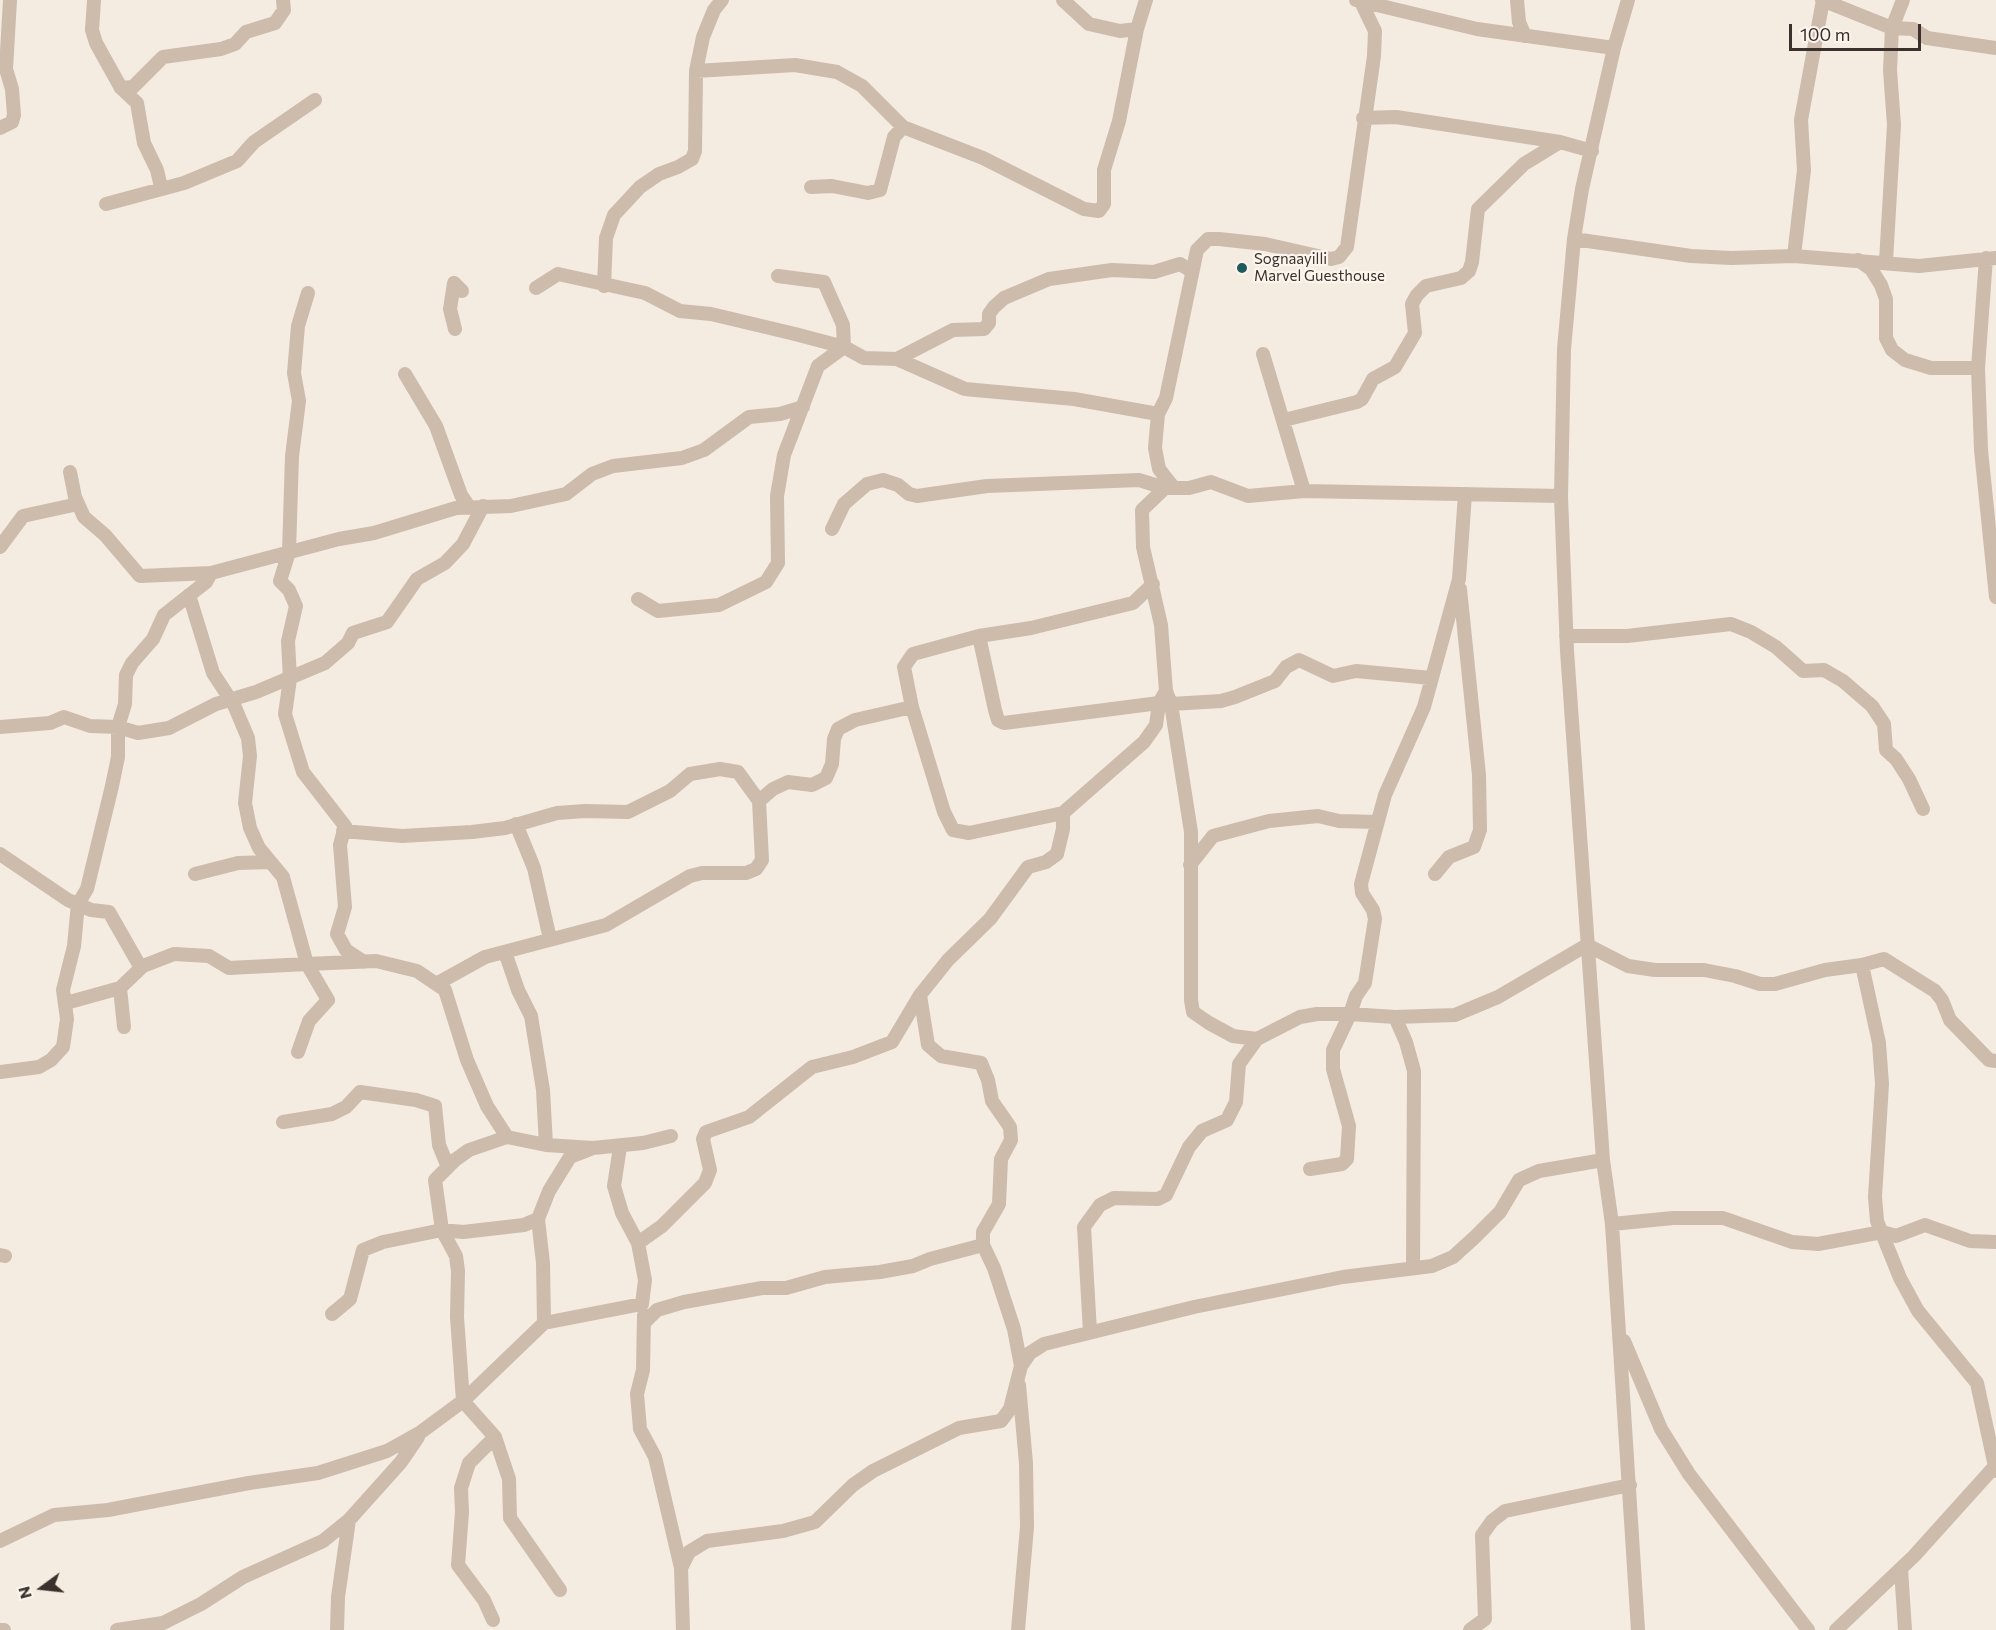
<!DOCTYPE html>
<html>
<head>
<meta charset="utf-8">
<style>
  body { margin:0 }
  #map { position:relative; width:1996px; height:1630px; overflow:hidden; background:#f4ebe1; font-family:Commissioner,sans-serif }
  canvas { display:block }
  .north { position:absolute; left:12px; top:1558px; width:60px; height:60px; -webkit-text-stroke:4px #fbf5ee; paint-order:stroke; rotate:255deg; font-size:16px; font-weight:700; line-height:24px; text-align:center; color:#3b302b }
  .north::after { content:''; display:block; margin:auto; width:21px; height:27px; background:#3b302b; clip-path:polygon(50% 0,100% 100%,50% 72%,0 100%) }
  .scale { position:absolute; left:1789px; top:24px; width:132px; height:27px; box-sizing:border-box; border:3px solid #3b302b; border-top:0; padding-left:8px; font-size:18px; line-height:21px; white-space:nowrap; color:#3b302b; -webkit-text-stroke:4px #fbf5ee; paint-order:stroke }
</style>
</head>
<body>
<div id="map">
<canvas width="1996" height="1630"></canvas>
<div class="north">N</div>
<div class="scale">100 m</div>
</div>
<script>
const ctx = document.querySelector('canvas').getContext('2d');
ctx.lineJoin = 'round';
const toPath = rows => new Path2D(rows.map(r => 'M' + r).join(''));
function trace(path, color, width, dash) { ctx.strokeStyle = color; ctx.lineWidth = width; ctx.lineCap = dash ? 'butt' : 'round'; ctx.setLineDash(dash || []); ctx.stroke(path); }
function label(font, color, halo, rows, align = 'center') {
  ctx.font = font + ' Commissioner,sans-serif'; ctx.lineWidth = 4.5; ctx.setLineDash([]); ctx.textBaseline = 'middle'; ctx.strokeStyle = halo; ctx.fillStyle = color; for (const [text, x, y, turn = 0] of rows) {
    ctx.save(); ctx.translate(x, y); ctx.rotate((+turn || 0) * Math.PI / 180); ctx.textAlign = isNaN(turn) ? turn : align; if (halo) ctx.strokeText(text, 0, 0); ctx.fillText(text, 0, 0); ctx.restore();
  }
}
trace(toPath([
  [94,0,92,30,96,43,121,88,137,103,144,143,157,170,161,187],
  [1063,0,1089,24,1120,31,1137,29],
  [1356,0,1477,29,1614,48],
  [1517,0,1519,22,1525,36],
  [1628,0,1614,48,1582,189,1574,239,1564,349,1561,496,1567,651,1603,1160,1612,1224,1638,1630],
  [1822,0,1892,28,1913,29,1927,38,1996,48],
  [696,71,795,65,837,72,862,86,903,127,983,158,1084,209,1099,211,1104,204,1104,170,1119,121,1137,29,1146,0],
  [121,88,133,87,163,57,221,49,235,44,246,32,275,23,284,10,283,0],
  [1363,118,1396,117,1560,142,1592,151],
  [0,128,12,122,14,115,12,89,6,69,10,0],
  [811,187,832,186,868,193,880,190,894,137,903,127],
  [106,204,184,183,237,161,254,142,315,100],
  [1574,239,1691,256,1731,258,1794,256,1919,266,1996,258],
  [1794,256,1804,170,1801,120,1823,0],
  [1986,258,1978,368,1981,450,1996,597],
  [1858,260,1871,269,1881,285,1886,299,1886,338,1892,350,1905,360,1931,368,1978,368],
  [1886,261,1894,125,1890,70,1892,28,1903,0],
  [604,286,606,238,614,215,640,187,659,174,678,167,692,159,695,151,696,71,703,37,714,10,722,0],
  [536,288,558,274,645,293,680,311,711,314,795,334,844,347,864,358,897,359,965,389,1074,399,1158,414],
  [308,293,298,326,294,373,299,401,292,456,289,552,280,581,289,590,296,606,288,641,290,679,285,714,303,772,345,826,340,845,345,907,337,934,346,950,364,962],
  [455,329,450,309,454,283,462,291],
  [1263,354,1304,491],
  [897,359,953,330,984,329,989,323,989,314,994,307,1004,298,1049,279,1112,270,1154,272,1180,264,1190,270],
  [405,374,436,426,461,495,469,507],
  [1284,420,1357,402,1362,399,1373,379,1395,367,1415,333,1412,304,1417,295,1426,286,1461,278,1469,271,1472,262,1478,209,1524,164,1560,142],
  [70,472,75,497,84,517,105,535,140,576,211,573,339,539,374,533,456,508,511,506,566,494,592,474,613,466,682,458,704,450,749,417,780,414,803,407],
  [1165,488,1142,510,1143,547,1161,625,1166,691,1171,704,1191,832,1191,1000,1193,1012,1209,1023,1233,1036,1257,1039],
  [1174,488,1159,469,1155,448,1158,414,1166,398,1197,250,1208,239,1219,239,1265,244,1331,259,1339,257,1347,247,1374,56,1375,31,1361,2],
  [832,529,844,504,867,484,883,480,898,485,909,494,917,496,987,486,1139,480,1165,488,1189,488,1211,482,1248,496,1304,491,1561,496],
  [0,547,23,516,78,504],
  [189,595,213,673,234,705,248,738,250,756,245,803,250,828,259,848,283,877,307,964,376,961,417,971,445,990,467,1060,487,1106,507,1137,469,1150,455,1160,435,1180,442,1230,456,1256,458,1271,457,1317,463,1401,495,1437,509,1479,510,1518,560,1590],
  [638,599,658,611,719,605,766,582,778,563,777,496,784,455,818,366,844,347,843,325,824,282,778,276],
  [979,636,995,710,998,720,1004,723,1159,703],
  [1566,636,1627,636,1731,624,1751,632,1776,647,1803,671,1824,670,1843,681,1872,706,1884,724,1886,750,1896,759,1909,779,1923,809],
  [1171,704,1221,701,1235,697,1275,681,1286,667,1299,660,1333,676,1356,671,1431,678],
  [0,727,50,723,64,717,90,726,118,727,125,704,126,675,132,663,153,639,164,615,206,582,211,573],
  [1063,813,969,833,953,830,944,812,912,707,904,667,913,654,979,636,1031,628,1133,603,1153,584],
  [516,824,534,868,550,939],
  [343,831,402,836,472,832,505,828,557,813,585,811,628,812,670,791,690,774,720,769,738,772,759,801],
  [0,854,68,900,91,910,109,912,141,968],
  [1190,865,1213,836,1269,821,1318,816,1339,821,1377,822],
  [195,874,238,863,270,862],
  [1435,874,1449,857,1474,847,1480,830,1479,775,1460,589],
  [505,952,518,990,531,1016,543,1090,546,1145],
  [1862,965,1879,1043,1882,1084,1875,1197,1877,1221,1900,1278,1918,1311,1977,1383,1996,1471],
  [438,983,485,957,606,925,690,876,702,873,746,873,756,869,762,860,759,801,773,789,788,782,812,785,826,778,832,764,834,739,838,729,855,720,912,707],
  [920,995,928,1045,941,1056,981,1063,988,1080,992,1101,1010,1127,1011,1140,1001,1159,999,1204,983,1232,983,1245,994,1268,1014,1329,1021,1366],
  [66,1003,120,988],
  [1395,1017,1455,1015,1498,997,1587,945,1628,966,1655,970,1704,970,1735,976,1760,984,1775,984,1825,970,1862,965,1884,959,1935,991,1942,1000,1950,1020,1989,1060,1996,1061],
  [124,1027,120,988,143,966,174,954,209,956,229,968,307,964,328,1000,309,1021,298,1052],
  [0,1072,39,1067,51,1060,63,1047,67,1019,63,990,74,946,78,904,87,889,112,786,118,757,118,727,138,733,169,728,216,704,256,692,325,663,348,643,353,633,387,622,417,579,445,563,463,544,483,506],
  [283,1122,332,1114,346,1107,360,1092,416,1100,435,1106,439,1145,448,1167],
  [507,1137,546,1145,593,1148,643,1143,671,1136],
  [620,1147,614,1186,622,1213,638,1243],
  [1310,1169,1342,1164,1347,1159,1349,1126,1333,1069,1333,1050,1350,1014,1395,1017,1406,1042,1414,1071,1413,1267],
  [538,1219,543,1263,544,1323],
  [1612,1224,1673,1218,1723,1218,1792,1242,1818,1244,1882,1232,1896,1236,1925,1225,1970,1241,1996,1242],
  [0,1255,5,1256],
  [332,1314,350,1299,363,1250,383,1242,442,1230,463,1232,524,1225,538,1219,549,1191,570,1157,593,1148],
  [644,1315,643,1370,637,1394,640,1429,655,1457,681,1568],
  [645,1322,657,1310,684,1302,762,1288,786,1288,825,1277,880,1272,913,1266,930,1259,983,1245],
  [1090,1332,1084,1227,1100,1205,1114,1198,1158,1199,1166,1195,1189,1147,1202,1131,1227,1120,1236,1102,1239,1064,1257,1039,1300,1017,1317,1014,1350,1014,1356,996,1365,983,1375,919,1373,910,1362,893,1361,884,1385,795,1424,707,1459,579,1465,494],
  [1624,1341,1661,1429,1689,1474,1808,1630],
  [0,1541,54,1515,108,1510,249,1483,318,1473,387,1451,421,1432,463,1401,544,1323,642,1304,645,1280,638,1243,662,1226,705,1183,710,1170,703,1139,706,1132,749,1117,812,1067,853,1057,892,1042,920,995,948,960,990,919,1028,867,1046,862,1057,854,1063,829,1063,813,1144,742,1156,725,1159,703,1166,691],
  [1901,1569,1905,1630],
  [493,1620,484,1600,458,1565,462,1512,461,1488,469,1463,495,1437],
  [0,1630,4,1630],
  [117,1630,163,1623,201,1604,243,1577,323,1541,349,1520,401,1462,418,1437],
  [337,1630,338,1597,349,1520],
  [683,1630,681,1568,689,1552,707,1541,783,1531,815,1522,853,1485,873,1471,959,1428,1001,1421,1010,1409,1021,1366,1030,1353,1044,1344,1194,1307,1343,1277,1432,1266,1453,1257,1475,1237,1500,1212,1519,1180,1539,1171,1603,1160],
  [1018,1630,1027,1527,1026,1463,1019,1385],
  [1470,1630,1485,1619,1482,1535,1492,1521,1505,1511,1630,1485],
  [1836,1630,1914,1556,1996,1465]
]), '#cdbbac', 14);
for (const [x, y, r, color] of [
  [1242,268,6,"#1f5a5e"]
]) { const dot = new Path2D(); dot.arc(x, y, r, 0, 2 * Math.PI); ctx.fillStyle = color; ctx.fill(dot); trace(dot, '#fbf5ee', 2); }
label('15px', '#3b302b', '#fbf5ee', [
  ["Sognaayilli",1254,259],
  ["Marvel Guesthouse",1254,276]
], 'left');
</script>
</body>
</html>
